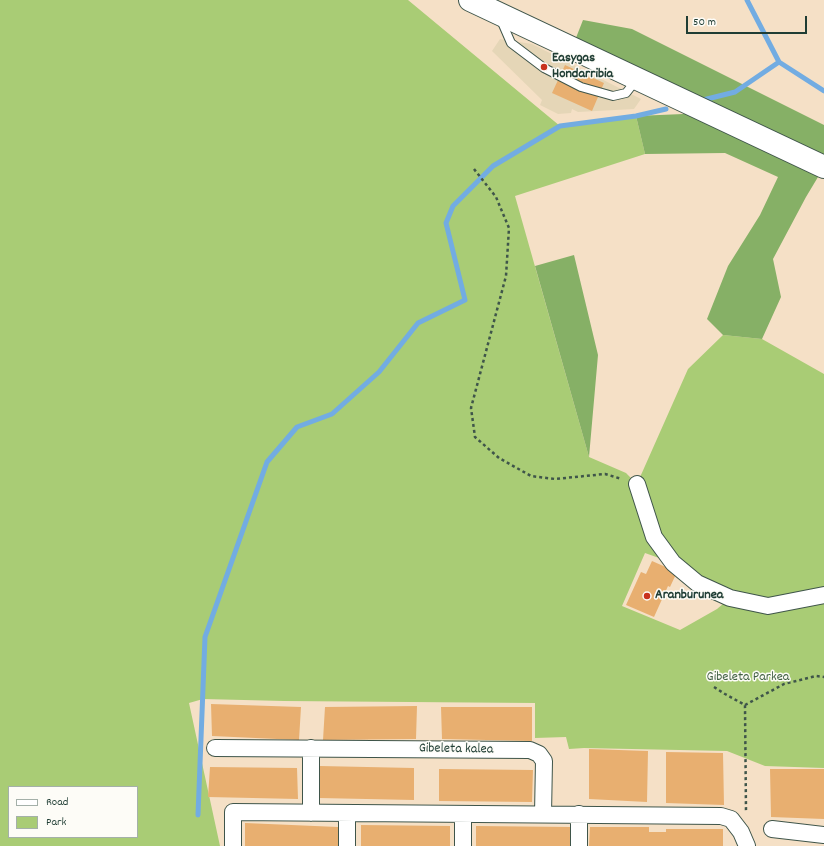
<!DOCTYPE html>
<html>
<head>
<meta charset="utf-8">
<style>
  body { margin:0 }
  #map { position:relative; width:824px; height:846px; overflow:hidden; background:#f5e0c6; font-family:Dekko,sans-serif }
  canvas { display:block }
  .legend { position:absolute; left:8px; top:786px; width:130px; height:52px; box-sizing:border-box; background:#fdfcf7; border:1px solid #a4b0a9; margin:0; padding:5px 7px; list-style:none; font-size:12px; color:#1f3d34 }
  .legend li { display:flex; align-items:center; gap:8px; height:20px }
  .legend b { width:20px; border:1px solid #a4b0a9 }
  .scale { position:absolute; left:686px; top:16px; width:121px; height:18px; box-sizing:border-box; border:2px solid #1f3d34; border-top:0; padding-left:5px; font-size:12px; line-height:14px; white-space:nowrap; color:#1f3d34; -webkit-text-stroke:3px #fdfcf7; paint-order:stroke }
</style>
</head>
<body>
<div id="map">
<canvas width="824" height="846"></canvas>
<ul class="legend">
<li><b style="height:5px;background:#fff"></b>Road</li>
<li><b style="height:11px;background:#a9cc75"></b>Park</li>
</ul>
<div class="scale">50 m</div>
</div>
<script>
const ctx = document.querySelector('canvas').getContext('2d');
ctx.lineJoin = 'round';
function paint(path, color) { ctx.fillStyle = color; ctx.fill(path, 'evenodd'); }
const toPath = rows => new Path2D(rows.map(r => 'M' + r).join(''));
function trace(path, color, width, dash) { ctx.strokeStyle = color; ctx.lineWidth = width; ctx.lineCap = dash ? 'butt' : 'round'; ctx.setLineDash(dash || []); ctx.stroke(path); }
function label(font, color, halo, rows, align = 'center') {
  ctx.font = font + ' Dekko,sans-serif'; ctx.lineWidth = 3; ctx.setLineDash([]); ctx.textBaseline = 'middle'; ctx.strokeStyle = halo; ctx.fillStyle = color; for (const [text, x, y, turn = 0] of rows) {
    ctx.save(); ctx.translate(x, y); ctx.rotate((+turn || 0) * Math.PI / 180); ctx.textAlign = isNaN(turn) ? turn : align; if (halo) ctx.strokeText(text, 0, 0); ctx.fillText(text, 0, 0); ctx.restore();
  }
}
paint(toPath([
  [500,39,532,44,641,99,634,109,578,112,572,109,571,113,558,114,540,105,542,100,492,51]
]), '#e5d6b7');
paint(toPath([
  [0,0,408,0,560,126,636,116,645,154,515,196,589,457,626,473,637,484,688,369,723,335,762,339,824,374,824,768,765,766,727,751,584,748,569,749,566,737,535,738,535,703,284,701,203,699,189,703,220,846,0,846],
  [645,553,673,563,730,598,717,609,680,630,622,606],
  [9,787,137,787,137,837,9,837]
]), '#a9cc75');
paint(toPath([
  [583,20,632,29,824,125,824,167,806,197,773,259,781,297,762,339,723,335,707,319,728,266,760,215,778,177,725,153,645,154,636,116,707,113,572,48],
  [574,255,598,355,589,457,535,266]
]), '#86b066');
trace(toPath([
  [747,0,779,62],
  [703,100,735,92,779,62,824,91],
  [198,815,205,637,267,462,297,427,332,414,379,372,418,323,465,300,446,223,453,206,493,166,560,126,636,116,666,109]
]), '#72ace2', 5);
paint(toPath([
  [565,65,604,83,592,111,552,93],
  [652,561,677,572,670,587,668,586,654,617,626,605,641,572,646,574],
  [211,704,301,707,299,740,212,736],
  [417,706,416,739,323,740,325,707],
  [441,707,532,707,532,741,442,739],
  [589,749,648,751,647,802,589,799],
  [666,752,723,753,724,805,666,803],
  [320,766,414,768,414,800,319,798],
  [210,767,297,768,298,799,208,797],
  [439,769,533,770,532,802,439,801],
  [770,769,824,769,824,819,771,817],
  [245,823,338,827,338,846,245,846],
  [361,825,450,826,450,846,361,846],
  [476,826,571,827,571,846,476,846],
  [590,827,649,827,649,832,666,832,666,829,723,829,723,846,589,846]
]), '#e8af70');
const service = toPath([
  [501,20,511,43,544,68,581,87,613,96,626,93,637,79]
]);
const minor = toPath([
  [637,484,654,537,673,563,697,583,730,598,768,606,824,595],
  [215,748,530,750,539,754,544,761,543,814],
  [311,813,311,748],
  [772,829,824,835],
  [233,846,233,812,721,816,731,819,741,832,747,846],
  [347,846,347,813],
  [463,846,463,814],
  [579,846,579,814]
]);
const primary = toPath([
  [470,0,824,167]
]);
trace(service, '#3f554a', 10);
trace(minor, '#3f554a', 18);
trace(primary, '#3f554a', 24);
trace(toPath([
  [474,169,496,197,509,228,506,276,471,408,475,437,499,458,531,476,555,479,605,474,622,479],
  [714,687,725,694,745,705,746,812],
  [745,705,784,684,816,676,824,677]
]), '#3f554a', 2.5, [3, 3]);
trace(service, '#fff', 8);
trace(minor, '#fff', 16);
trace(primary, '#fff', 22);
for (const [x, y, r, color] of [
  [544,67,4,"#c8321e"],
  [647,596,4,"#c8321e"]
]) { const dot = new Path2D(); dot.arc(x, y, r, 0, 2 * Math.PI); ctx.fillStyle = color; ctx.fill(dot); trace(dot, '#fdfcf7', 1.5); }
label('bold 14px', '#1f3d34', '#fdfcf7', [
  ["Easygas",552,59],
  ["Hondarribia",552,75],
  ["Aranburunea",655,596]
], 'left');
label('14px', '#426144', '#fdfcf7', [
  ["Gibeleta Parkea",748,678]
]);
label('14px', '#1f3d34', '#fdfcf7', [
  ["Gibeleta kalea",456,750,1]
]);
</script>
</body>
</html>
